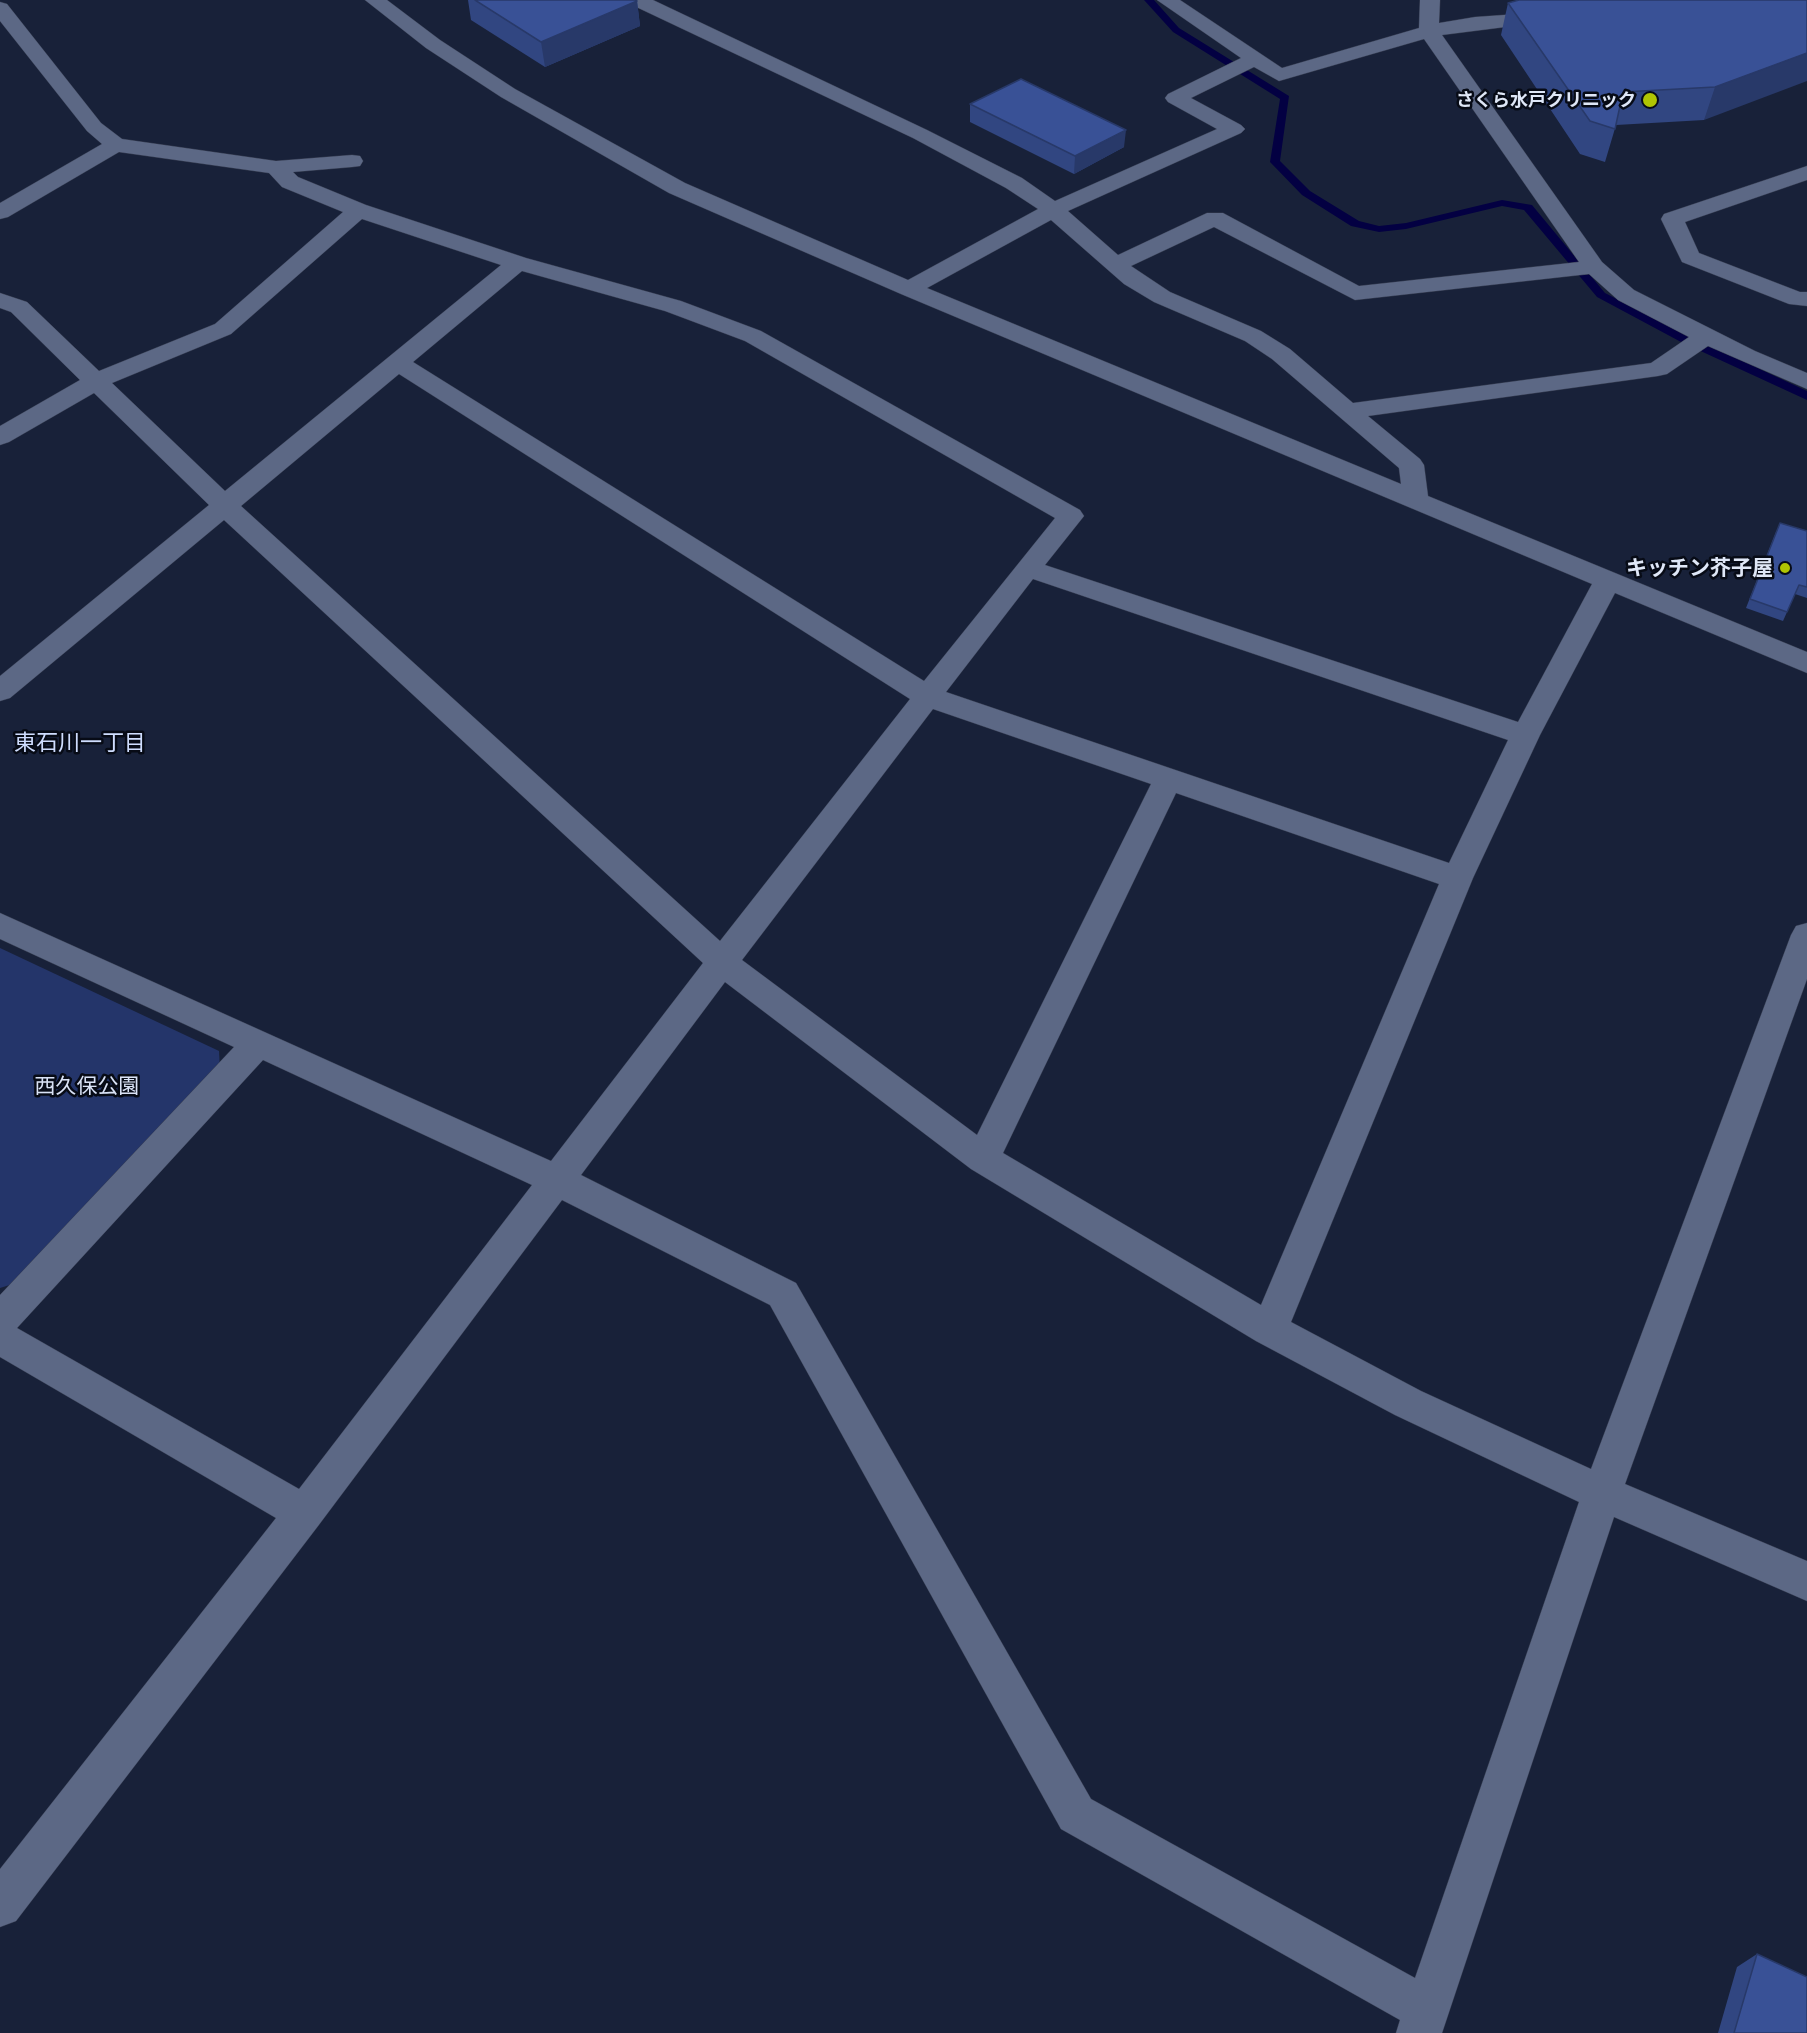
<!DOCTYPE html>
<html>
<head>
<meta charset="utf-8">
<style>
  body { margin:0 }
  canvas { display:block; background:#182139 }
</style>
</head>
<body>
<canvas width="1807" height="2033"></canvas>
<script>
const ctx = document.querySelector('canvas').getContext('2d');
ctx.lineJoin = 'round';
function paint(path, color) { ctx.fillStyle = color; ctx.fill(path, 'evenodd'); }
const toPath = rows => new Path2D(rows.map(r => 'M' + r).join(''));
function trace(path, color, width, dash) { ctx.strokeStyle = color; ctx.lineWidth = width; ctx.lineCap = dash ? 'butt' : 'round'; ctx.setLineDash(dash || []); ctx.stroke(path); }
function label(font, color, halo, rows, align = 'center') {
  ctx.font = font + ' "Golos Text","Noto Sans JP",sans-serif'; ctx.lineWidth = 5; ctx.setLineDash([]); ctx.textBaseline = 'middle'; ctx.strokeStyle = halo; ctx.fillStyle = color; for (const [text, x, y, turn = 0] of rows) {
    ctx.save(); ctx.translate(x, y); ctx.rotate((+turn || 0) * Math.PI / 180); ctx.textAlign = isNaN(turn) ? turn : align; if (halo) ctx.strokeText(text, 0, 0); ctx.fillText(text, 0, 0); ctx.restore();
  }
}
paint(toPath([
  [0,948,219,1051,220,1071,19,1282,0,1288]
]), '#24356a');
paint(toPath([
  [1144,0,1154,0,1179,28,1289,96,1280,161,1310,191,1359,221,1379,226,1406,223,1502,200,1532,205,1605,293,1689,336,1807,391,1807,400,1681,342,1597,297,1524,210,1502,206,1406,229,1379,232,1351,226,1302,195,1270,162,1280,99,1173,32,1144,0]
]), '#030042');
const minor = toPath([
  [365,0,387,0,440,40,515,89,685,183,908,280,1038,209,1006,188,913,138,630,4,627,0,653,0,927,130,1022,178,1055,201,1217,129,1168,102,1165,98,1168,94,1241,58,1157,0,1180,0,1282,68,1419,28,1420,0,1440,0,1439,23,1475,17,1518,14,1527,10,1531,0,1551,0,1542,17,1529,24,1442,35,1602,262,1634,290,1755,351,1807,373,1807,389,1708,346,1667,374,1658,376,1368,416,1420,459,1424,465,1428,496,1807,652,1807,673,1615,593,1540,735,1473,878,1291,1322,1421,1391,1591,1469,1791,935,1796,926,1807,923,1807,979,1625,1484,1807,1561,1807,1601,1614,1517,1442,2033,1396,2033,1400,2020,1061,1829,770,1305,562,1200,318,1526,16,1921,0,1927,0,1869,276,1518,0,1357,0,1295,234,1047,0,939,0,913,551,1161,703,963,224,520,10,698,0,701,0,676,209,505,94,393,9,442,0,445,0,426,80,380,11,312,0,308,0,293,27,302,99,371,215,324,343,212,282,187,269,173,119,152,8,217,0,219,0,203,102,144,87,131,0,21,0,2,7,4,101,123,122,139,276,161,352,155,360,156,363,161,360,166,352,167,293,172,298,177,366,205,526,258,681,301,761,331,1080,510,1084,516,1045,565,1518,722,1592,584,901,294,669,193,501,97,426,48,365,0],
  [1424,39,1579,262,1359,286,1223,213,1207,213,1118,255,1068,211,1241,133,1245,129,1241,125,1191,98,1254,67,1279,81,1424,39],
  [362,219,501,265,225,491,112,383,231,334,362,219],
  [1051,220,1124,284,1154,302,1245,341,1272,359,1399,468,1401,484,927,288,1051,220],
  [1214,227,1355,300,1589,274,1618,300,1689,337,1651,363,1353,403,1290,349,1261,331,1170,292,1131,266,1214,227],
  [522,271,665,311,745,341,1055,518,924,681,413,362,522,271],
  [399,374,910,699,720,941,241,506,399,374],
  [1033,579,1508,740,1449,863,946,692,1033,579],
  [933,709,1151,784,977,1135,742,960,933,709],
  [1176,793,1439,884,1261,1305,1003,1153,1176,793],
  [725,982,971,1169,1256,1341,1395,1415,1579,1502,1415,1978,1091,1799,796,1283,581,1175,725,982],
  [263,1060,532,1185,299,1489,17,1328,263,1060],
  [1807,166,1807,180,1685,222,1699,253,1800,292,1807,292,1807,306,1789,304,1682,262,1661,219,1664,214,1807,166]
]);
trace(minor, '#343b4f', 1);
paint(minor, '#5c6885');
paint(toPath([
  [468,0,635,0,637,1,640,26,545,67,471,20],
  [1807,0,1704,120,1616,125,1605,162,1580,154,1501,35,1508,3],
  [970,104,1124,147,1074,174,970,122],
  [1807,531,1807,598,1795,594,1783,621,1746,608,1776,532],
  [1757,1954,1807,2033,1718,2033,1737,1967]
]), '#314681');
paint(toPath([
  [637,1,640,26,545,67,541,42],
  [1807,53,1807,81,1704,120,1715,87],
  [1126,130,1124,147,1074,174,1075,156]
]), '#283969');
const building = toPath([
  [475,0,635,0,637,1,541,42,475,0],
  [1519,0,1807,0,1807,53,1715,87,1623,92,1615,129,1590,121,1508,3,1519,0],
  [1021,79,1126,130,1075,156,970,104,1021,79],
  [1780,523,1807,531,1807,587,1799,585,1787,612,1750,599,1780,523],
  [1757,1954,1807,1977,1807,2033,1734,2033,1757,1954]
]);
paint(building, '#395196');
trace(building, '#283969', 1.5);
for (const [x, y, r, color] of [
  [1650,100,8,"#b0c503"],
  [1785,568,6,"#b0c503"]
]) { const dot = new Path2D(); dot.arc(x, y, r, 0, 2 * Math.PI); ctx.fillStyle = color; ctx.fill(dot); trace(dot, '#070b16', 2); }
label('bold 18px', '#dfe7f7', '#070b16', [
  ["さくら水戸クリニック",1636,100]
], 'right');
label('bold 21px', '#dfe7f7', '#070b16', [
  ["キッチン芥子屋",1773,568]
], 'right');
label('21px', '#d9e2f6', '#070b16', [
  ["西久保公園",87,1086]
]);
label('22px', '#cfddfe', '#070b16', [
  ["東石川一丁目",80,743]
]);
</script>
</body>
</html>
